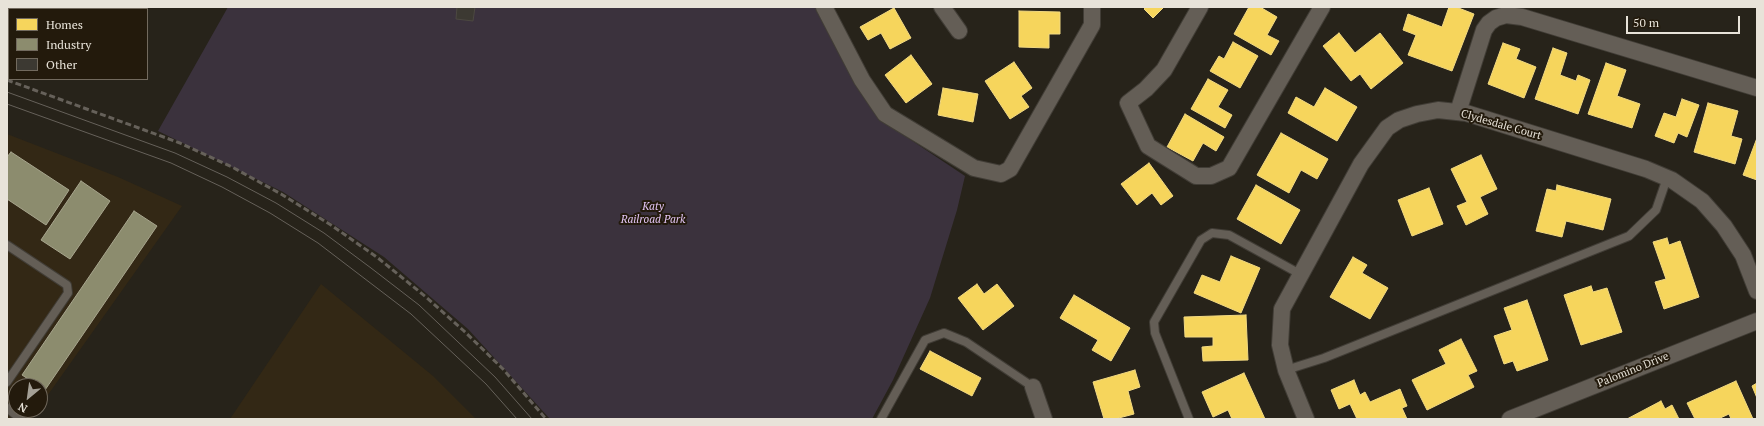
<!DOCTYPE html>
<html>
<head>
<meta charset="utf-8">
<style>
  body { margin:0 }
  #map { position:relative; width:1764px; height:426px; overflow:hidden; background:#27231a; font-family:"PT Serif",serif }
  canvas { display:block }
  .frame { position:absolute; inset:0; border:8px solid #e8e3d9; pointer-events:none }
  .legend { position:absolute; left:8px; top:8px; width:140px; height:72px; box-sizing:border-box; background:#231a0c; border:1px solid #726a5e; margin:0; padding:5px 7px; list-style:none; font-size:12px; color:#e8e3d9 }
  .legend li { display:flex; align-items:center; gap:8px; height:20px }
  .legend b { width:20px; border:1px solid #726a5e }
  .north { position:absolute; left:8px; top:378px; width:40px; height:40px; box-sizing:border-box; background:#231a0c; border:1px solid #726a5e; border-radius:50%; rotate:209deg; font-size:11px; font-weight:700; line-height:16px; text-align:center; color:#e8e3d9 }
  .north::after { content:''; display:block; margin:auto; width:14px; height:18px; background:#a4a096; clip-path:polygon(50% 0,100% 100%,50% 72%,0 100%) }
  .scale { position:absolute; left:1626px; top:16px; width:114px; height:18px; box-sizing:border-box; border:2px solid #e8e3d9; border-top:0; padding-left:5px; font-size:12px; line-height:14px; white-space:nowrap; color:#e8e3d9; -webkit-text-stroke:3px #231a0c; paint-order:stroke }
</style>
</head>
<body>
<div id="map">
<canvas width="1764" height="426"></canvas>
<div class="frame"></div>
<ul class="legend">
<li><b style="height:11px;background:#f6d55c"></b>Homes</li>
<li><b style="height:11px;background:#8c8c6e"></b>Industry</li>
<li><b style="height:11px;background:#3c3932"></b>Other</li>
</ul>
<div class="north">N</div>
<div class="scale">50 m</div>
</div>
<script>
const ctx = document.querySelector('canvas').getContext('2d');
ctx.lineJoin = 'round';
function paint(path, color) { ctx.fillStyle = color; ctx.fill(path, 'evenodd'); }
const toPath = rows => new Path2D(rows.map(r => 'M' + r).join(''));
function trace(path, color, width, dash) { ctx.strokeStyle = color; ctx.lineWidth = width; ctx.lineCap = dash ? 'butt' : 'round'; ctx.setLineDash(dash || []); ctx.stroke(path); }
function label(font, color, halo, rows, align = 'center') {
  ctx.font = font + ' "PT Serif",serif'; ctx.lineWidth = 4; ctx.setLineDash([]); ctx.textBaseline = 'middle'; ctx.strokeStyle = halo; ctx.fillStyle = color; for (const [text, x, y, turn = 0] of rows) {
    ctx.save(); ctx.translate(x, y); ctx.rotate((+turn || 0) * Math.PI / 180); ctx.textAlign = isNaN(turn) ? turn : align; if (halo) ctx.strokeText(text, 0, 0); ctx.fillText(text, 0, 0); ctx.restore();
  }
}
paint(toPath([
  [7,134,118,177,182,206,40,406,40,386,16,386,16,410,37,410,32,417,34,419,7,419],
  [321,284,433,376,476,419,230,419]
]), '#332815');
paint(toPath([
  [228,7,818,7,887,124,965,176,957,210,930,298,893,380,872,419,550,419,468,329,384,257,283,192,158,131]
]), '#3b323d');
const homes = toPath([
  [1146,7,1164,7,1153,18,1144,9,1146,7],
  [1249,7,1260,7,1277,17,1267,35,1279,41,1271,55,1234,34,1249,7],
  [1449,7,1456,7,1474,14,1452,71,1408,55,1416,35,1403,30,1408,14,1442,27,1449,7],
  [894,8,911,38,890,49,881,33,868,40,860,27,894,8],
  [1019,11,1060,12,1060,34,1049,34,1049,48,1019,47,1019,11],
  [1339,33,1355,53,1380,33,1403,63,1371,89,1360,74,1351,81,1323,46,1339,33],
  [1233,42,1258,56,1240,88,1210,71,1219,56,1224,59,1233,42],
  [1503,43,1520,49,1516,59,1536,67,1524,98,1488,84,1503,43],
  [1553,48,1567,53,1560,75,1576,81,1578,75,1590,80,1578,114,1535,99,1553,48],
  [911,55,932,84,906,103,885,75,911,55],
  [1014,62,1032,88,1021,96,1029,107,1010,119,985,81,1014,62],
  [1606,63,1626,70,1617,96,1640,104,1632,128,1588,114,1606,63],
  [1208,79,1228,90,1218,107,1232,115,1225,128,1191,109,1208,79],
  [943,88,978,94,973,122,938,115,943,88],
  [1325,88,1357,107,1337,141,1288,113,1296,97,1314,107,1325,88],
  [1682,99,1699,105,1687,137,1678,133,1674,143,1655,136,1664,113,1676,117,1682,99],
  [1708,103,1738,111,1731,136,1742,139,1735,164,1694,152,1708,103],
  [1185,114,1224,137,1216,151,1203,143,1193,161,1167,147,1185,114],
  [1281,133,1328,159,1317,179,1301,170,1289,193,1257,175,1281,133],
  [1757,138,1757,180,1743,175,1757,138],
  [1481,155,1497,189,1480,197,1488,214,1466,225,1457,206,1467,202,1451,169,1481,155],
  [1149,163,1173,196,1161,205,1152,193,1137,205,1121,184,1149,163],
  [1256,185,1300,210,1281,244,1237,219,1256,185],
  [1557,185,1611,199,1603,230,1566,221,1562,237,1536,231,1547,189,1556,191,1557,185],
  [1429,188,1443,224,1412,236,1398,200,1429,188],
  [1667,238,1669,245,1680,241,1699,297,1664,309,1655,282,1666,279,1653,242,1667,238],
  [1231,256,1260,268,1241,313,1194,293,1202,275,1220,282,1231,256],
  [1353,257,1367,265,1362,273,1388,288,1370,319,1330,297,1353,257],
  [977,284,984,294,997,284,1014,306,983,330,958,298,977,284],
  [1591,286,1593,292,1607,288,1622,332,1581,345,1564,295,1591,286],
  [1074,295,1130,328,1111,361,1092,350,1098,340,1060,318,1074,295],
  [1527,300,1548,360,1517,371,1513,361,1504,364,1494,336,1512,330,1504,308,1527,300],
  [1246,315,1248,360,1203,361,1202,347,1213,346,1213,337,1185,337,1184,317,1246,315],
  [1461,339,1477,371,1468,375,1474,387,1427,410,1412,380,1446,364,1439,350,1461,339],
  [930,351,981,378,972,396,920,369,930,351],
  [1135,370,1140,387,1128,391,1134,414,1115,419,1104,419,1093,382,1135,370],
  [1244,373,1265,419,1232,419,1228,410,1213,417,1202,392,1244,373],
  [1354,380,1360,395,1365,392,1370,402,1400,389,1407,406,1402,408,1407,419,1357,419,1350,404,1339,409,1331,390,1354,380],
  [1736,381,1753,419,1731,419,1729,414,1718,419,1695,419,1687,403,1736,381],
  [1757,383,1757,398,1752,386,1757,383],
  [1661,401,1665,409,1672,405,1679,419,1627,419,1661,401]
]);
paint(homes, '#f6d55c');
trace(homes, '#f2d982', 1);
const industry = toPath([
  [11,152,69,190,46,225,7,199,7,157,11,152],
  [81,181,110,201,70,259,41,240,81,181],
  [134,211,157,226,45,390,22,375,134,211]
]);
paint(industry, '#8c8c6e');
trace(industry, '#a8a68e', 1);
const building = toPath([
  [457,7,475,7,473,21,456,19,457,7]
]);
paint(building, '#3c3932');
trace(building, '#4c4841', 1);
const service = toPath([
  [7,245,67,285,68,293,7,382],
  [1286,370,1324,358,1629,236,1656,210,1667,178],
  [7,408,21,419],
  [881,419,925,340,944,333,966,342,1033,387],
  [1189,419,1155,333,1154,322,1201,240,1212,233,1229,235,1300,274]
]);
const minor = toPath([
  [824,7,862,80,885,114,974,168,1001,174,1010,169,1092,25,1092,7],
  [942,7,959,31],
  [1200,7,1164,70,1146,89,1128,103,1148,146,1196,176,1211,176,1229,168,1322,7],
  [1458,112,1484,30,1489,23,1496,18,1506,15,1522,17,1757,88],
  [1033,387,1044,419],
  [1306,419,1286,370,1280,345,1282,309,1361,164,1387,128,1399,120,1417,114,1438,110,1466,113,1646,169,1672,180,1702,201,1724,226,1743,255,1757,291],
  [1510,419,1757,321]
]);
trace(service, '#413d36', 10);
trace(minor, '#413d36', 18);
trace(service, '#645e56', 8);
trace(minor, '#645e56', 16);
trace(toPath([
  [7,92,175,153,227,177,276,203,324,233,371,268,419,305,495,377,532,419],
  [7,104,171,163,222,187,270,213,318,243,411,314,486,384,517,419]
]), '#66615a', 1);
trace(toPath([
  [7,80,180,143,232,167,281,194,331,225,378,258,426,297,464,331,503,369,546,419]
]), '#66615a', 3, [6, 3]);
label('11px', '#e8e3d9', '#231a0c', [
  ["Clydesdale Court",1501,125,16],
  ["Palomino Drive",1633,370,-22]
]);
label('italic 11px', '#e4c6f6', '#231a0c', [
  ["Katy",653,207],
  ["Railroad Park",653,220]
]);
</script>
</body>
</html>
